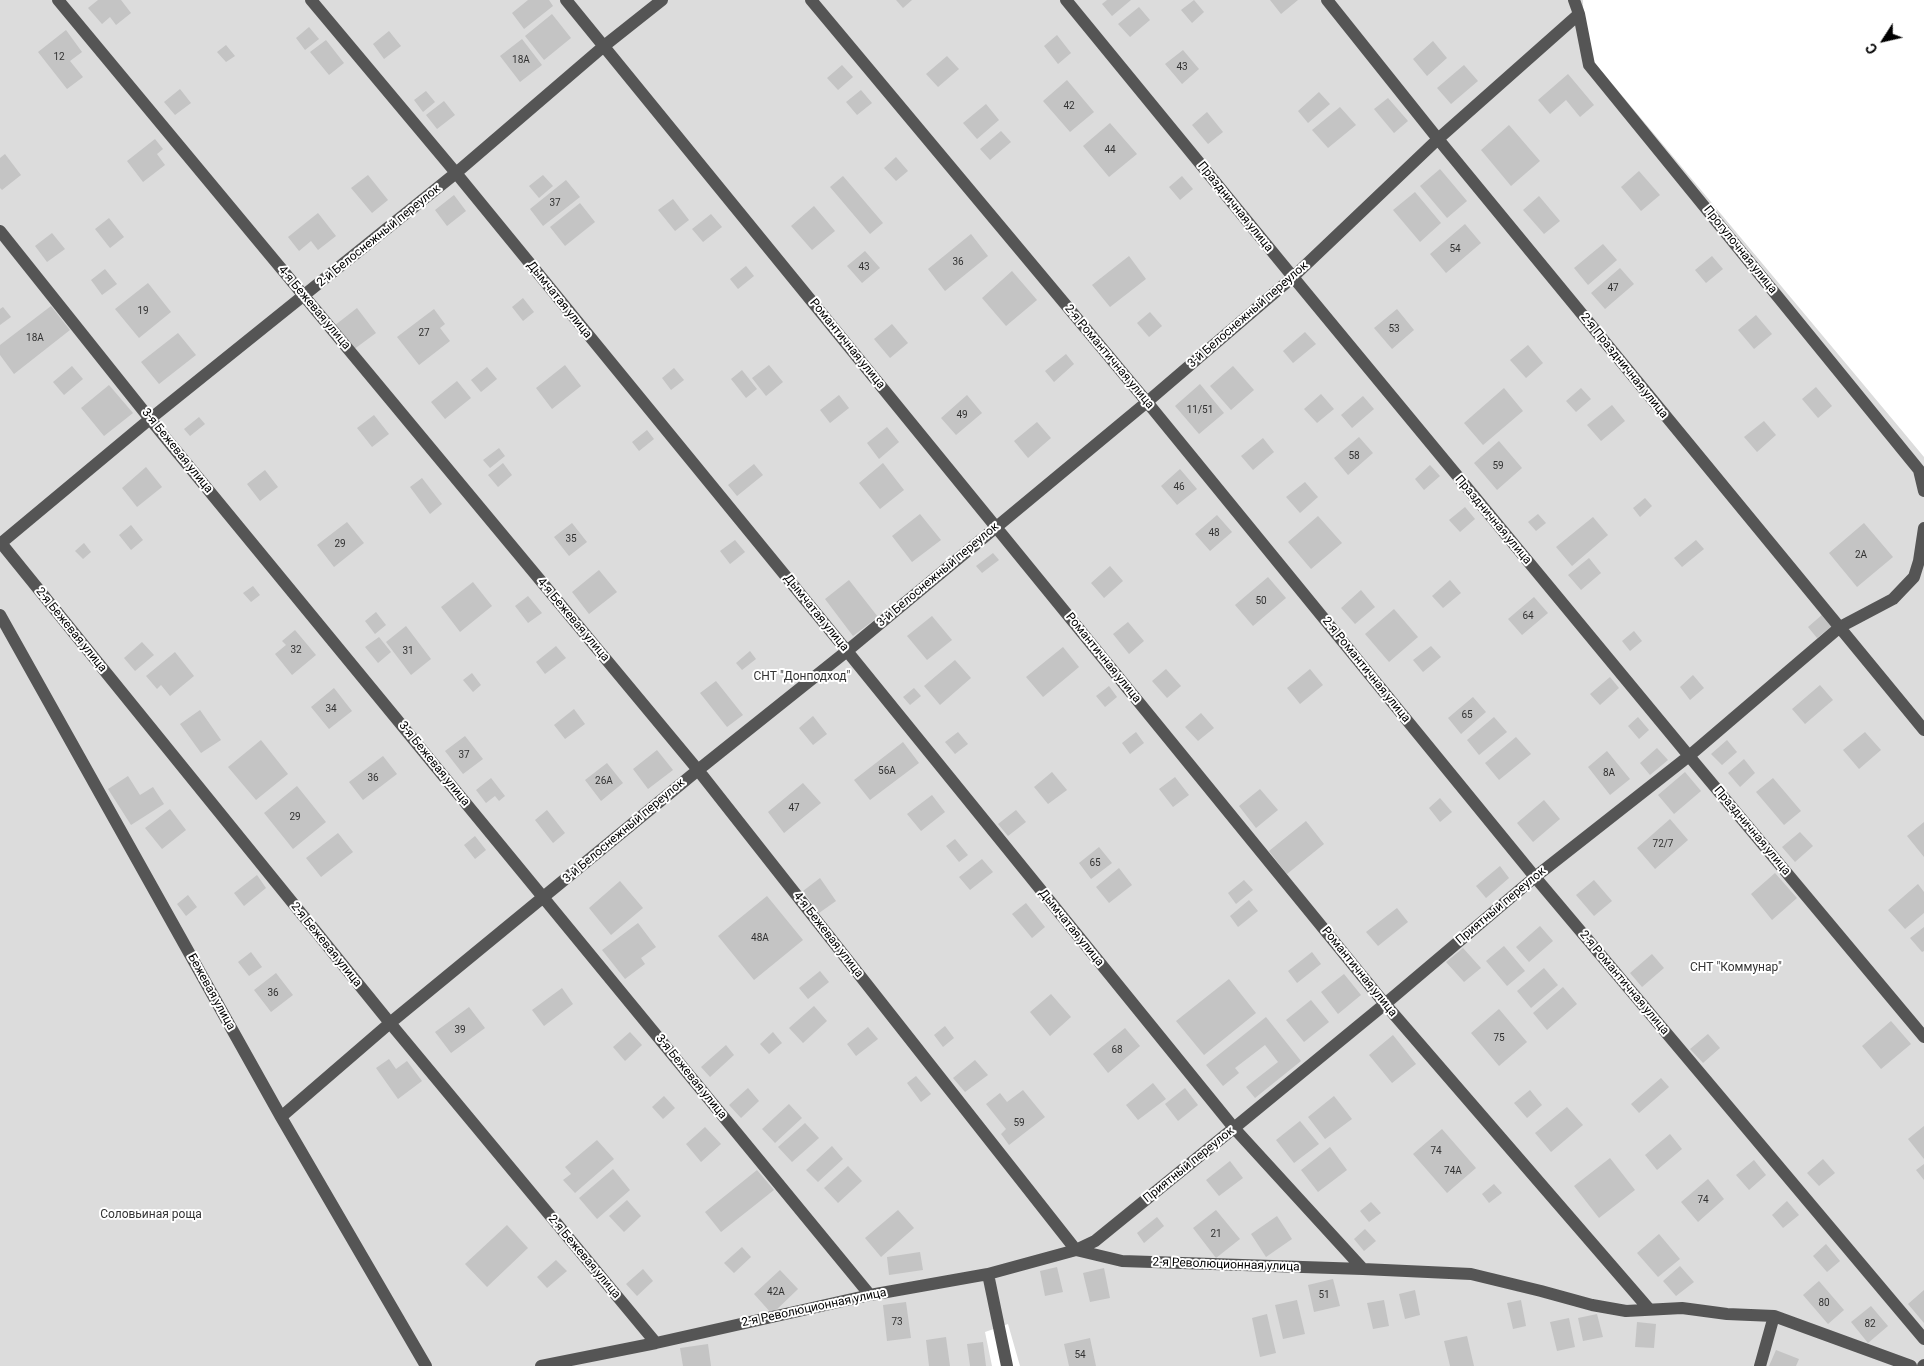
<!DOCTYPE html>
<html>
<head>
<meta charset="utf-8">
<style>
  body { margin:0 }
  #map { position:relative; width:1924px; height:1366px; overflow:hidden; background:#fff; font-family:Roboto,sans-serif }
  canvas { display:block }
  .north { position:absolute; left:1859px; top:15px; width:50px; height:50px; -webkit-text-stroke:4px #fff; paint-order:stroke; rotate:235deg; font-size:14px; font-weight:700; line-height:20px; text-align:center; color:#000 }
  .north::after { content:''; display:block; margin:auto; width:18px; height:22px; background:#000; clip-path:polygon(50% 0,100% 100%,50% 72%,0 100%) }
</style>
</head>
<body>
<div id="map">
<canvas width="1924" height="1366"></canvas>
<div class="north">С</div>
</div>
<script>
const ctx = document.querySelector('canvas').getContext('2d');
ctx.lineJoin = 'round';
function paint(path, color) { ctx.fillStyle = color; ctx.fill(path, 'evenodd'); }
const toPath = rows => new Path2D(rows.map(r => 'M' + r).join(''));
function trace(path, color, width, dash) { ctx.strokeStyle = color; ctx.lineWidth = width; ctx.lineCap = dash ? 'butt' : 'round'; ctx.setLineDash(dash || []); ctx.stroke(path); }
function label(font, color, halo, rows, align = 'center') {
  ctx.font = font + ' Roboto,sans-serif'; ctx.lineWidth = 4; ctx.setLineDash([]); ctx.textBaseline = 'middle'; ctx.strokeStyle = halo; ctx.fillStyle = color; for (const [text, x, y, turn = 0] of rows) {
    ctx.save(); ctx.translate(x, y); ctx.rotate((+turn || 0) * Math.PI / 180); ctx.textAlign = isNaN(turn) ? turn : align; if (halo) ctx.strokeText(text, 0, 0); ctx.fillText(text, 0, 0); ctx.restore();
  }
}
paint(toPath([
  [0,0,1583,0,1584,50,1924,457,1924,1366,1020,1366,1008,1324,985,1332,992,1366,0,1366]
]), '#dcdcdc');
paint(toPath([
  [98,0,121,0,131,13,116,25,110,17,102,24,88,8],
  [528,0,549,0,553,6,524,29,512,13],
  [896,0,912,0,903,8],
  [1107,0,1131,0,1112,16,1102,4],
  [1194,0,1204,12,1192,23,1181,10],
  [1270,0,1298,0,1281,14],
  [1139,7,1150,20,1130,37,1118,24],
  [552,14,571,38,544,60,525,36],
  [309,27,319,39,305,50,296,38],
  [66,30,82,52,70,61,83,77,67,89,38,52],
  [389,31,401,46,384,59,373,44],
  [1057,35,1071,53,1058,64,1044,46],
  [522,39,542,65,520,82,500,56],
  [326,40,344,63,329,75,310,52],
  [1433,41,1447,58,1427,76,1413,59],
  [226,45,235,56,226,62,217,52],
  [1183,50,1199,69,1182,84,1165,64],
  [947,56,959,69,938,87,926,74],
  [842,65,853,77,838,90,827,78],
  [1464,65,1478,81,1451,104,1437,88],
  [1568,74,1594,105,1580,117,1566,100,1550,114,1538,100],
  [1067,80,1094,112,1070,132,1043,101],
  [180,89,191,103,175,115,164,102],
  [861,90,872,103,857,115,846,102],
  [426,91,435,102,423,112,414,100],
  [1319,92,1330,104,1308,123,1298,111],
  [1388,98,1408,121,1394,133,1374,109],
  [444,101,455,115,437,129,426,115],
  [986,104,999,120,977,139,963,123],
  [1340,107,1356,125,1328,148,1312,130],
  [1207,112,1223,132,1208,144,1192,125],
  [1110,123,1137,154,1109,177,1083,146],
  [1509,125,1540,161,1511,186,1481,150],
  [1001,131,1011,142,990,160,980,149],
  [155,139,163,149,157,154,165,165,143,182,127,161],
  [5,154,21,175,2,190,0,188,0,158],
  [896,157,908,171,896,181,884,168],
  [1440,169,1467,201,1447,218,1420,186],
  [1639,171,1660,195,1641,211,1621,187],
  [368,175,388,200,372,213,351,188],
  [543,175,553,186,539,198,529,186],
  [843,176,883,223,870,234,830,187],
  [1182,176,1193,189,1180,200,1169,187],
  [566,180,580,197,543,226,530,209],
  [1415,192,1441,223,1420,242,1393,210],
  [454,195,466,211,447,226,435,210],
  [1539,196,1560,221,1544,234,1523,210],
  [673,199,689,220,675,231,658,210],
  [580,203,595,222,565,246,550,227],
  [814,206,835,231,812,250,791,226],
  [318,213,336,236,318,250,311,241,299,251,288,237],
  [711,214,722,227,703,242,692,229],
  [109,218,124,237,110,248,95,229],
  [1465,224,1481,243,1446,273,1430,254],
  [52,233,65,249,47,262,35,246],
  [971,234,988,256,945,291,928,269],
  [1603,244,1617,260,1588,285,1574,268],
  [865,251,880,268,862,283,847,266],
  [1129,256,1146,279,1110,307,1092,285],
  [1712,256,1723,269,1706,283,1695,270],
  [746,266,754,276,738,289,730,279],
  [1620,268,1634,284,1605,309,1591,293],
  [105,269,117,284,102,295,91,280],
  [1012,271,1037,300,1006,326,982,298],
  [148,283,171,312,139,338,115,309],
  [523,298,534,312,523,321,512,307],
  [51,306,70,330,14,374,0,355,0,345],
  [3,307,11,317,0,325,0,309],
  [357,308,376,333,353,350,334,326],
  [434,309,445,324,440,328,450,341,419,365,397,337],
  [1397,309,1414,330,1392,349,1374,328],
  [1150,312,1162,326,1149,337,1137,323],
  [1756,315,1772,334,1754,349,1738,330],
  [892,324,908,343,890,358,874,339],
  [1305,332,1316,344,1293,363,1283,351],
  [178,333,196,355,159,384,141,362],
  [1528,345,1543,363,1526,378,1510,360],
  [1066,354,1074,364,1054,382,1045,371],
  [565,365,581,386,552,409,536,388],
  [769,365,783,382,766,396,752,378],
  [72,366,83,379,64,395,53,382],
  [1233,366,1254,390,1231,410,1210,386],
  [487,367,497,379,481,392,471,380],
  [674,368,684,380,671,390,662,378],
  [742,370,757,389,746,398,731,379],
  [457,381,471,398,445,419,431,402],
  [1200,384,1224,413,1199,434,1175,406],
  [109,385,133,413,104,436,81,408],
  [1816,387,1832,406,1818,418,1802,399],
  [1504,388,1523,411,1483,445,1464,423],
  [1581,388,1591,399,1576,412,1566,401],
  [1321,394,1334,409,1317,423,1304,409],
  [839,395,849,408,830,423,820,410],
  [967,395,982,413,956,435,941,418],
  [1363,396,1374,409,1352,428,1341,415],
  [1612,405,1625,421,1601,441,1587,425],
  [374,415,389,434,372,447,357,428],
  [199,417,205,424,190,436,184,429],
  [1764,421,1776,435,1757,452,1744,437],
  [1037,422,1051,438,1028,458,1014,441],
  [887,427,899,442,879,459,867,443],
  [647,430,654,439,639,451,632,442],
  [1359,437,1373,453,1348,475,1334,458],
  [1263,438,1274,452,1253,470,1241,456],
  [1499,441,1522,468,1497,490,1474,463],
  [499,448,505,456,490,468,483,460],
  [503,463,512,475,498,487,488,475],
  [883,463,904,490,880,509,859,483],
  [754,464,763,475,737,496,728,485],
  [1430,465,1440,476,1424,490,1415,479],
  [146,467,162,487,137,507,122,488],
  [1180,469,1197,489,1177,505,1161,486],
  [265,470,278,487,260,501,247,484],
  [422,478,442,504,430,514,410,487],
  [1305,482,1318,497,1300,513,1286,497],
  [1645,498,1652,506,1640,517,1633,508],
  [1465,507,1475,519,1460,532,1449,520],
  [920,514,941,540,912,562,892,536],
  [1538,514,1546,523,1536,531,1528,522],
  [1217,515,1232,532,1210,551,1195,534],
  [1318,516,1342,543,1311,569,1288,542],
  [1593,517,1608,535,1572,566,1556,547],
  [347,522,364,543,334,567,317,545],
  [572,523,587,542,569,556,554,537],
  [1864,523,1893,557,1857,587,1829,553],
  [131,525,143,540,131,550,119,535],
  [735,540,745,552,730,564,720,551],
  [1696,540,1704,549,1682,567,1674,558],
  [84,543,91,552,83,559,75,551],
  [993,553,999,560,982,573,976,566],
  [1589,558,1601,573,1581,590,1568,575],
  [1110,566,1123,581,1104,598,1091,583],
  [599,570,617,592,589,614,572,592],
  [1268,577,1286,598,1253,626,1235,605],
  [849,580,878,617,853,636,825,599],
  [1450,580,1461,593,1443,608,1432,596],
  [473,582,492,606,460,632,441,607],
  [253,586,260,595,251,602,243,593],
  [1361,590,1375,607,1355,624,1341,608],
  [528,596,542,613,528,623,515,606],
  [1534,597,1548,613,1522,635,1508,619],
  [1394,609,1418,637,1389,662,1365,634],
  [376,612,386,625,375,634,365,621],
  [1823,614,1833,625,1817,638,1808,627],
  [932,616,952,640,927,660,907,636],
  [1128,622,1144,641,1129,654,1113,634],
  [406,626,431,659,411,675,386,642],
  [295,630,316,655,292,675,275,654,286,645,282,641],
  [1634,631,1642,641,1630,651,1622,641],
  [379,637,391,652,378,663,365,647],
  [142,642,154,655,135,671,124,658],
  [556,646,566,658,545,674,536,662],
  [1431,646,1441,657,1423,672,1413,660],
  [1063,647,1079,667,1043,697,1026,677],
  [750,651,756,659,742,670,736,663],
  [175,652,194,676,170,696,161,685,157,689,146,676],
  [955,660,971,678,940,705,924,686],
  [1166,669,1181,686,1167,698,1152,681],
  [1310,669,1323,685,1300,704,1287,688],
  [472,673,481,685,473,692,463,680],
  [1693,675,1704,688,1690,700,1680,687],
  [1610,677,1619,688,1600,705,1590,694],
  [716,681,743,715,727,727,700,693],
  [1820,685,1833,700,1805,724,1792,709],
  [1109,686,1117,697,1105,707,1096,696],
  [334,688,352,711,329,729,311,707],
  [914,688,921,696,910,705,903,697],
  [1473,697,1486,712,1461,734,1448,718],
  [574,709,585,724,565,739,554,725],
  [200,710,221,740,201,753,180,724],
  [1201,713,1214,728,1198,741,1185,727],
  [813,716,827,734,813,745,799,728],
  [1494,717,1507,732,1479,755,1467,740],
  [1638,717,1649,730,1639,739,1628,726],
  [958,732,968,744,955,754,945,742],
  [1136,732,1144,743,1130,754,1122,743],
  [1865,732,1881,750,1859,769,1843,750],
  [465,736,483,759,463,774,445,751],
  [1516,737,1531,754,1499,780,1485,763],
  [261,740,288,774,256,800,228,767],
  [1727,740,1737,752,1722,765,1711,754],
  [903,742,919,763,870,800,854,780],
  [1657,748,1668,760,1650,775,1640,763],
  [657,750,673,770,648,789,633,769],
  [1607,751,1630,779,1610,795,1588,767],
  [383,756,397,774,363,800,349,782],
  [1744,759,1755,773,1740,787,1728,773],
  [607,763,623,783,601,801,585,780],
  [1052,772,1067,790,1048,804,1034,787],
  [1685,772,1701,791,1674,814,1658,795],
  [128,776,140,795,153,787,164,804,131,825,108,789],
  [1175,777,1189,795,1173,807,1159,789],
  [491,778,505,796,499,801,495,796,486,803,476,790],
  [1773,778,1801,811,1784,825,1756,792],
  [803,783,821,803,784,833,768,812],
  [297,786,326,822,293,849,264,813],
  [1260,789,1278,810,1256,828,1239,806],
  [932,795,945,812,921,831,907,814],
  [1440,798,1452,812,1440,822,1429,808],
  [1544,800,1560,819,1533,842,1517,823],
  [170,809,186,830,162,849,145,828],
  [547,810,565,833,553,843,535,820],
  [1016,810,1026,822,1008,836,998,824],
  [1670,819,1688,840,1655,869,1637,848],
  [1306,821,1324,844,1287,874,1269,851],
  [1924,822,1924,857,1907,836],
  [1800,832,1813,846,1795,862,1782,847],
  [338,833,353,852,321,877,306,858],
  [475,836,486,850,475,859,464,845],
  [955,839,968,855,959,862,946,846],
  [1099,847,1112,863,1091,879,1079,863],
  [982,859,993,872,970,890,959,877],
  [1500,866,1509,878,1486,898,1476,886],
  [1119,868,1132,885,1109,903,1096,887],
  [1775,873,1797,898,1772,920,1751,894],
  [257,875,266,888,244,906,234,893],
  [820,878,836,901,819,913,803,891],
  [1244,880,1253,890,1236,904,1228,893],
  [1594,880,1612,901,1594,916,1576,895],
  [620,881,643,908,611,935,589,908],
  [1918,884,1924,892,1924,913,1905,929,1888,910],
  [188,895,197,907,186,916,177,904],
  [767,896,803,940,754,980,718,936],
  [1249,900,1258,911,1238,927,1230,916],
  [1026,903,1045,927,1032,938,1012,914],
  [1397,908,1408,922,1378,946,1366,932],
  [638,923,656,947,641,958,645,964,625,979,602,950],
  [1540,926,1553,941,1529,962,1516,947],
  [1924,927,1924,951,1922,952,1910,938],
  [1504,946,1525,971,1507,986,1486,961],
  [1463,948,1481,968,1464,982,1446,962],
  [251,952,262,967,249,976,238,962],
  [1312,952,1321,964,1297,983,1288,971],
  [1652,954,1664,968,1642,987,1630,973],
  [1544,968,1558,985,1531,1008,1517,991],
  [820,971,829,982,808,999,799,988],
  [276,973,293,995,271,1012,254,990],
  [1344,974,1361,995,1338,1014,1321,992],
  [1229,979,1256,1013,1204,1055,1176,1021],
  [1563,987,1577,1004,1547,1030,1533,1013],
  [562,988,573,1004,544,1026,532,1010],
  [1051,994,1071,1017,1050,1036,1030,1012],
  [1311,1000,1329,1022,1304,1042,1286,1020],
  [814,1006,827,1021,803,1043,789,1028],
  [469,1007,485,1028,451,1053,435,1032],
  [1499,1009,1527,1042,1499,1066,1471,1033],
  [1266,1017,1301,1061,1255,1098,1246,1087,1278,1062,1265,1045,1235,1068,1239,1073,1223,1086,1206,1065],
  [1891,1021,1911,1044,1881,1069,1862,1046],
  [945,1026,954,1038,943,1047,934,1035],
  [868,1027,878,1039,856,1056,847,1044],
  [1125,1028,1140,1046,1108,1073,1093,1054],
  [630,1032,642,1045,625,1061,613,1047],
  [773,1032,782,1043,769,1054,760,1044],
  [1708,1034,1720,1048,1703,1063,1690,1049],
  [1393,1035,1416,1064,1392,1083,1369,1055],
  [726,1045,734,1055,710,1077,701,1067],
  [389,1059,396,1069,407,1061,422,1081,398,1099,376,1068],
  [975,1060,988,1075,965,1092,953,1078],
  [916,1076,931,1094,921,1102,907,1083],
  [1661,1078,1669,1087,1639,1113,1631,1104],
  [1153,1083,1166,1099,1138,1120,1126,1105],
  [748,1088,759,1101,741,1118,729,1105],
  [1185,1088,1198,1105,1178,1121,1165,1104],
  [1023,1090,1045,1117,1009,1145,1001,1134,1006,1129,986,1104,1000,1093,1007,1102],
  [1530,1090,1542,1105,1527,1118,1514,1103],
  [664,1096,675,1108,663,1119,652,1107],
  [1334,1096,1352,1119,1325,1139,1308,1117],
  [789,1104,802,1118,775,1143,762,1129],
  [1567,1107,1583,1125,1551,1152,1535,1133],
  [1300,1121,1319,1144,1294,1163,1276,1140],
  [805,1123,819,1138,792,1162,778,1147],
  [1924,1126,1924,1159,1908,1139],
  [705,1127,721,1144,701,1162,686,1144],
  [1442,1129,1476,1168,1447,1193,1413,1154],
  [1670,1134,1682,1149,1657,1170,1645,1155],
  [597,1140,614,1159,575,1193,563,1180,571,1174,565,1167],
  [832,1146,843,1159,818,1182,806,1170],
  [1330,1147,1347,1170,1318,1192,1301,1170],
  [1610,1158,1635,1190,1599,1218,1574,1186],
  [1823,1159,1835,1173,1819,1186,1807,1173],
  [1754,1160,1766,1175,1749,1190,1736,1175],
  [1230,1161,1243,1178,1219,1196,1206,1180],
  [1924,1164,1924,1180,1916,1170],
  [848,1166,862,1181,838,1203,824,1188],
  [613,1169,630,1190,597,1219,579,1198],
  [757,1170,774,1190,721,1232,705,1212],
  [1708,1179,1724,1199,1698,1222,1681,1202],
  [1494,1184,1502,1193,1489,1203,1482,1194],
  [627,1200,641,1216,624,1232,609,1216],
  [1787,1201,1799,1215,1783,1228,1772,1215],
  [1371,1202,1381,1213,1369,1222,1360,1211],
  [898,1210,914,1228,881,1257,865,1238],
  [1216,1210,1240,1239,1216,1258,1193,1228],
  [1277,1216,1292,1239,1266,1257,1251,1234],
  [1157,1217,1164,1226,1144,1243,1137,1233],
  [507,1225,528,1248,487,1287,465,1264],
  [1365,1229,1376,1241,1364,1251,1354,1239],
  [1659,1234,1680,1259,1658,1277,1637,1253],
  [1826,1244,1840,1261,1827,1272,1813,1256],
  [742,1247,751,1257,734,1273,724,1263],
  [920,1252,923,1270,889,1275,887,1257],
  [556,1260,567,1271,547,1288,537,1277],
  [1680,1266,1694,1282,1676,1296,1663,1281],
  [1057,1267,1063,1292,1045,1296,1040,1271],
  [1104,1268,1110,1298,1090,1302,1083,1273],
  [643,1269,653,1281,637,1296,626,1284],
  [780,1270,798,1289,772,1314,754,1294],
  [1333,1279,1340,1306,1314,1312,1308,1285],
  [1819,1281,1844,1310,1828,1324,1803,1295],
  [1415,1290,1420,1315,1405,1319,1399,1294],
  [1924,1290,1924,1323,1908,1304],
  [1297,1300,1305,1334,1283,1339,1275,1305],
  [1384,1300,1389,1326,1373,1329,1367,1303],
  [1521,1300,1526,1326,1513,1329,1507,1303],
  [906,1302,911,1338,887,1341,883,1305],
  [1871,1306,1888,1326,1868,1343,1851,1322],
  [1267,1314,1276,1353,1260,1357,1252,1318],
  [1597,1314,1603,1337,1583,1341,1578,1318],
  [1569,1318,1575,1347,1557,1351,1550,1322],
  [1637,1322,1656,1324,1654,1348,1635,1347],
  [1467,1336,1474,1366,1450,1366,1444,1341],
  [946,1337,950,1366,929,1366,926,1340],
  [1090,1338,1096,1366,1069,1366,1064,1344],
  [983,1342,986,1366,970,1366,967,1344],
  [708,1344,711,1366,683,1366,680,1348],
  [1776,1350,1799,1359,1796,1366,1769,1366]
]), '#c4c4c4');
trace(toPath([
  [58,0,698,770,1076,1250,1095,1241,1234,1128,1385,1004,1535,877,1689,756,1840,627,1893,599,1914,577,1919,561,1924,528],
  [311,0,456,173,847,651,1234,1128,1363,1269],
  [566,0,1385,1004,1649,1309],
  [811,0,1147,402,1535,877,1924,1339],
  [1066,0,1293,277,1689,756,1924,1037],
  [1327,0,1438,139,1924,730],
  [1574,0,1579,14,1589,65,1919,470,1924,491],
  [0,231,150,419,870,1295],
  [1,543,390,1023,656,1343],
  [0,544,150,419,456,173,604,46,662,0],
  [0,615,281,1117,426,1366],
  [281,1117,390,1023,698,770,847,651,1147,402,1293,277,1438,139,1579,14],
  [988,1274,1007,1366],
  [541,1366,656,1343,870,1295,988,1274,1076,1250,1122,1261,1363,1269,1471,1274,1541,1291,1592,1305,1626,1311,1682,1308,1727,1314,1774,1316,1911,1366],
  [1760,1366,1774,1316],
  [1923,1366,1924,1365]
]), '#555', 12);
label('10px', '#313131', null, [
  ["12",59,57],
  ["18А",521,60],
  ["43",1182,67],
  ["42",1069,106],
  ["44",1110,150],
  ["37",555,203],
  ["54",1455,249],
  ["36",958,262],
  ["43",864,267],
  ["47",1613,288],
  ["19",143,311],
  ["53",1394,329],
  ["27",424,333],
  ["18А",35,338],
  ["11/51",1200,410],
  ["49",962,415],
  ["58",1354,456],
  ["59",1498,466],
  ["46",1179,487],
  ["48",1214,533],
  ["35",571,539],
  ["29",340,544],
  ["2А",1861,555],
  ["50",1261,601],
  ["64",1528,616],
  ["32",296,650],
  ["31",408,651],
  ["34",331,709],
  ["65",1467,715],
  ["37",464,755],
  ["56А",887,771],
  ["8А",1609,773],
  ["36",373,778],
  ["26А",604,781],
  ["47",794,808],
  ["29",295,817],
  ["72/7",1663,844],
  ["65",1095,863],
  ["48А",760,938],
  ["36",273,993],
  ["39",460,1030],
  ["75",1499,1038],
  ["68",1117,1050],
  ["59",1019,1123],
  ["74",1436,1151],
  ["74А",1453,1171],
  ["74",1703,1200],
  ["21",1216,1234],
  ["42А",776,1292],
  ["51",1324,1295],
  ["80",1824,1303],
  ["73",897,1322],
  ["82",1870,1324],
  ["54",1080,1355]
]);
label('12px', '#000', '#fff', [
  ["Праздничная улица",1235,207,51],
  ["2-й Белоснежный переулок",379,236,-39],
  ["Прогулочная улица",1740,250,51],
  ["Дымчатая улица",559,300,51],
  ["4-я Бежевая улица",314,308,50],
  ["3-й Белоснежный переулок",1248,315,-41],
  ["Романтичная улица",847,344,51],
  ["2-я Романтичная улица",1109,357,50],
  ["2-я Праздничная улица",1624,366,51],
  ["3-я Бежевая улица",177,451,51],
  ["Праздничная улица",1493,520,50],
  ["3-й Белоснежный переулок",938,575,-40],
  ["Дымчатая улица",816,613,51],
  ["4-я Бежевая улица",573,620,50],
  ["2-я Бежевая улица",71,630,51],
  ["Романтичная улица",1103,658,51],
  ["2-я Романтичная улица",1366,670,51],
  ["3-я Бежевая улица",434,764,51],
  ["3-й Белоснежный переулок",624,831,-40],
  ["Праздничная улица",1752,831,50],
  ["Приятный переулок",1501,906,-40],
  ["Дымчатая улица",1071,928,51],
  ["4-я Бежевая улица",828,935,52],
  ["2-я Бежевая улица",326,945,51],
  ["Романтичная улица",1359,972,51],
  ["2-я Романтичная улица",1624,983,50],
  ["Бежевая улица",211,992,61],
  ["3-я Бежевая улица",691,1077,51],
  ["Приятный переулок",1189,1165,-39],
  ["2-я Бежевая улица",584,1257,50],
  ["2-я Революционная улица",1226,1265,2],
  ["2-я Революционная улица",814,1308,-12]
]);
label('12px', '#333', '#fff', [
  ["СНТ \"Донподход\"",802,677],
  ["СНТ \"Коммунар\"",1736,968],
  ["Соловьиная роща",151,1215]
]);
</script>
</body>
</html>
